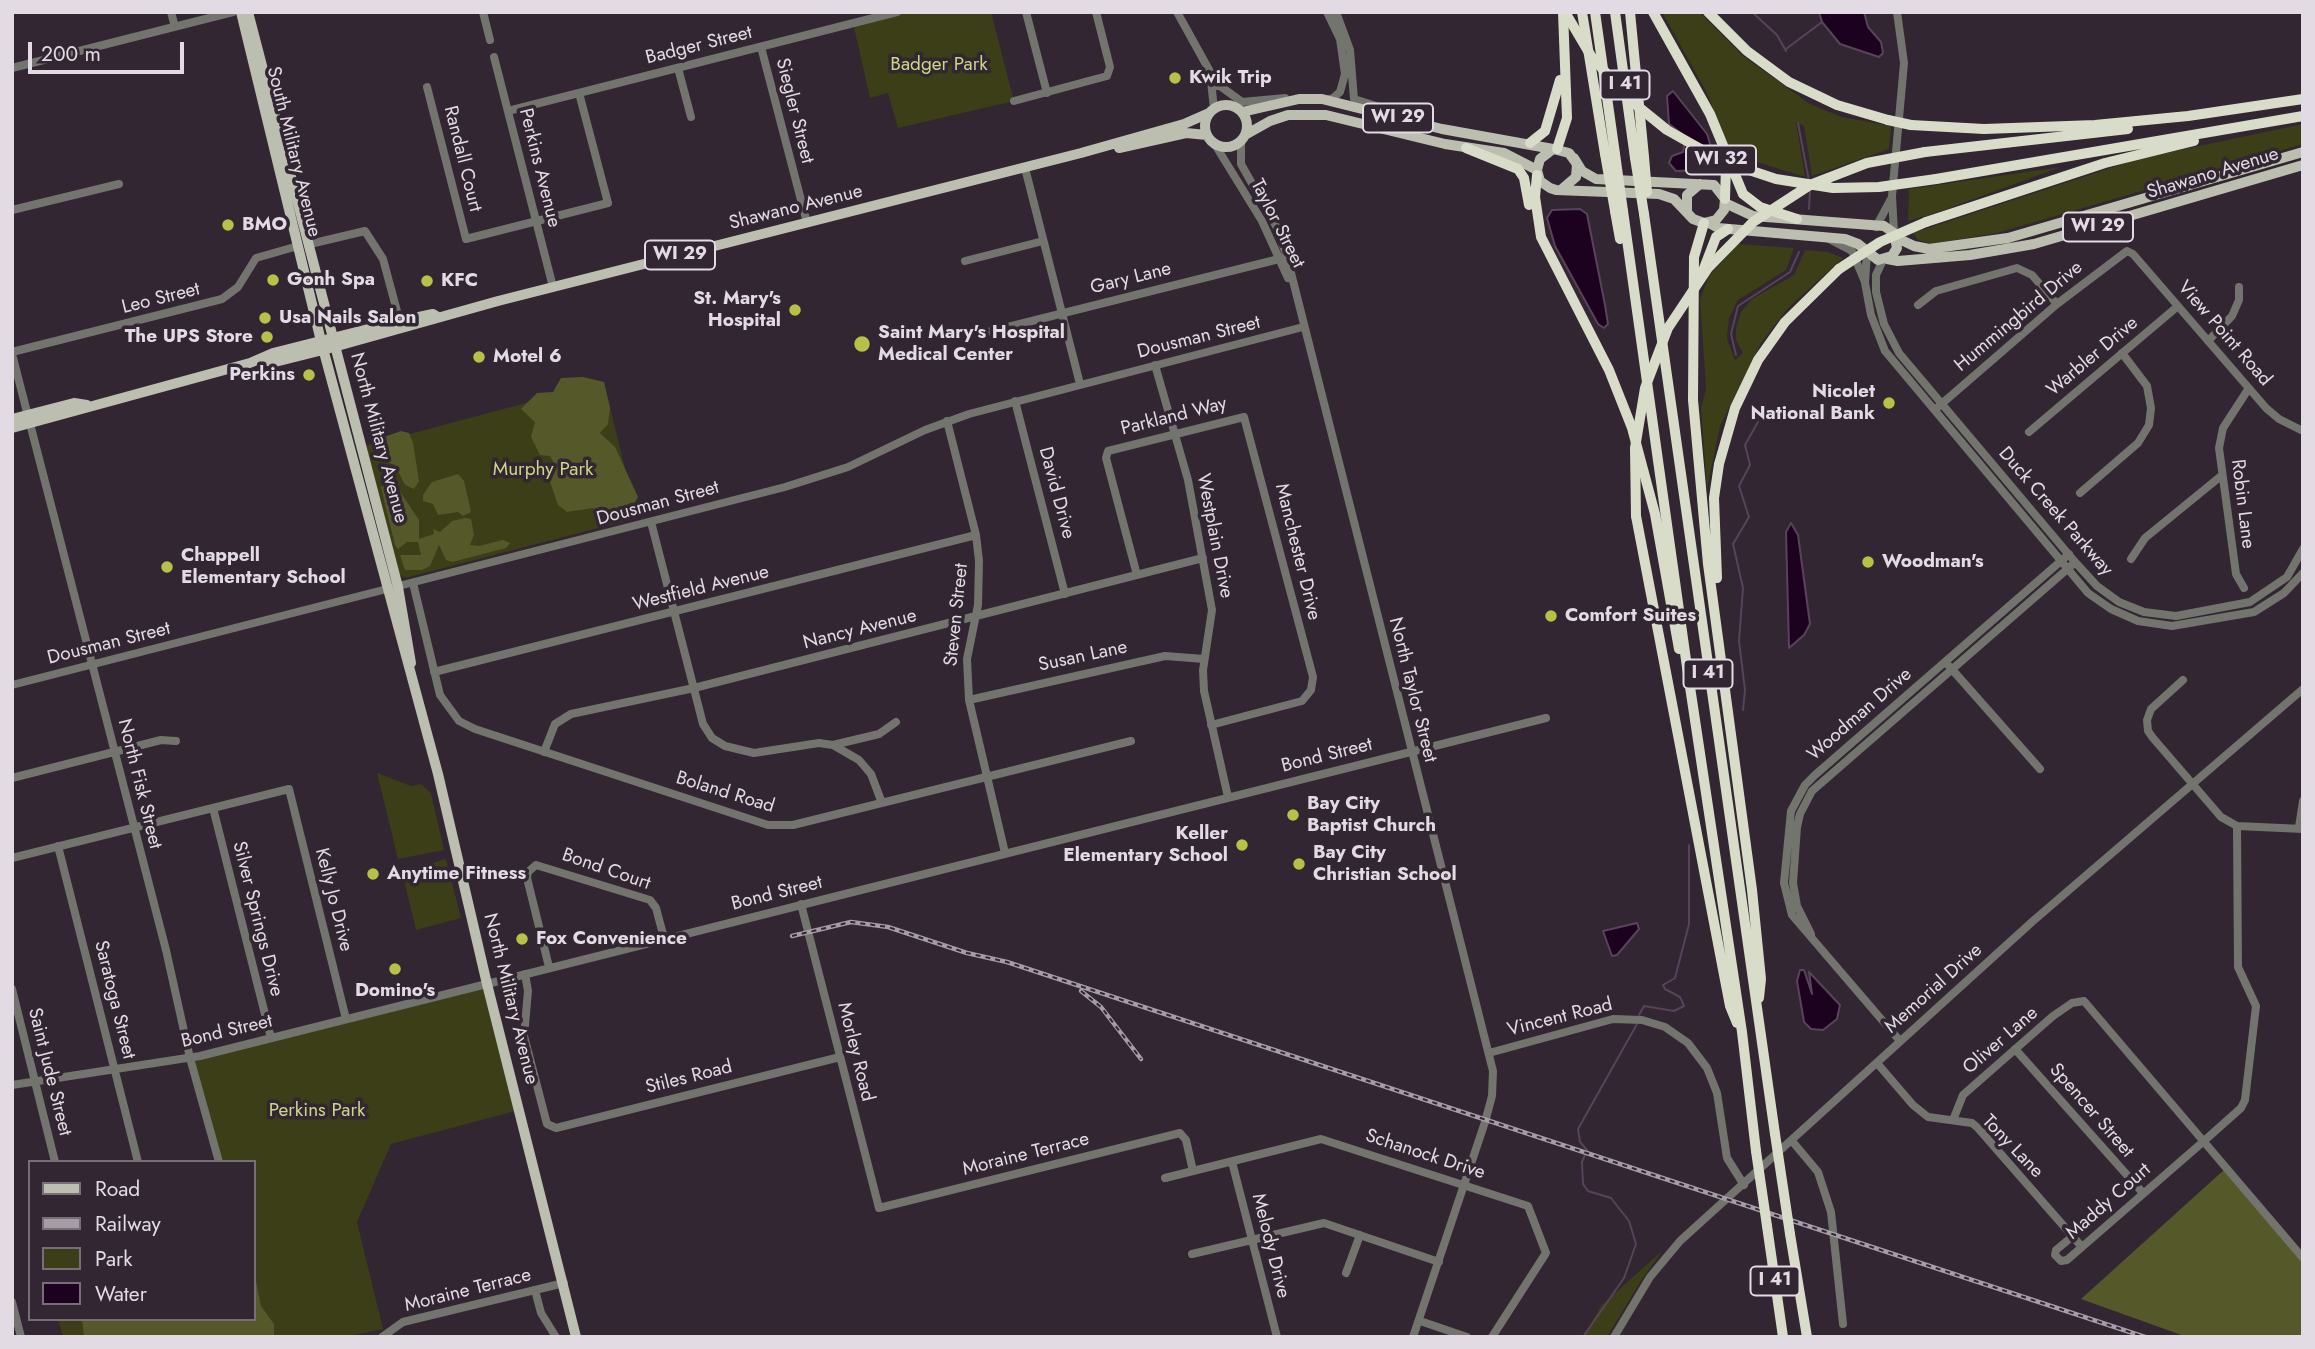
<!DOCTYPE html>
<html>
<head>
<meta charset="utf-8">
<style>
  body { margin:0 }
  #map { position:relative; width:2315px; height:1349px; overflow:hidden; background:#312632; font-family:Jost,sans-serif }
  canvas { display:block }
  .frame { position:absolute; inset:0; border:14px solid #e2dbe3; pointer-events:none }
  .legend { position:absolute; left:28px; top:1160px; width:228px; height:161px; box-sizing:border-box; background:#312632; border:2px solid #786e79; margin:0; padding:9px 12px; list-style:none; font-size:21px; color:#e2dbe3 }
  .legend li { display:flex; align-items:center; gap:14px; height:35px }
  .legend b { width:35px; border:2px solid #786e79 }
  .scale { position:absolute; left:28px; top:42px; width:156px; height:32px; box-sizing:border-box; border:4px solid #e2dbe3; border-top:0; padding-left:9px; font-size:21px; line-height:24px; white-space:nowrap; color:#e2dbe3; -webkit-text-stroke:5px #312632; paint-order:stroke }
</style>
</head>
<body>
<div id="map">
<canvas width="2315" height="1349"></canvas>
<div class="frame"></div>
<ul class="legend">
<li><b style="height:9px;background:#bcbeaf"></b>Road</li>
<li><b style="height:9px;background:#a59da6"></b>Railway</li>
<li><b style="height:19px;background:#3b3e16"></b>Park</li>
<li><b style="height:19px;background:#1d0220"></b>Water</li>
</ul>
<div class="scale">200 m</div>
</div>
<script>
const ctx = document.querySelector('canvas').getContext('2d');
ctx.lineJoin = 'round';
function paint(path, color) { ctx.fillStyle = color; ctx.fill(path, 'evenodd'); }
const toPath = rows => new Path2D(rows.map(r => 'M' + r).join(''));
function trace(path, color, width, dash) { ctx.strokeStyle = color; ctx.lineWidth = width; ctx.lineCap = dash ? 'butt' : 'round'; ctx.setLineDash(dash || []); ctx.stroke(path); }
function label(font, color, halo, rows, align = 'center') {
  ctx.font = font + ' Jost,sans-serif'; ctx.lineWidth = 7; ctx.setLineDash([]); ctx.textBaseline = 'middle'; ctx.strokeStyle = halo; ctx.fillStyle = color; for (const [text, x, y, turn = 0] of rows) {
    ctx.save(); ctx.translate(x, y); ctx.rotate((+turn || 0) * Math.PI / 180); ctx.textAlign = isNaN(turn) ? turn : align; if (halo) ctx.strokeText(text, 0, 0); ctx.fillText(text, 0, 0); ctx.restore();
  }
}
paint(toPath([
  [897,12,991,12,1014,101,898,128,888,93,870,98,853,23],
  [1662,12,1699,12,1743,56,1810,104,1842,117,1891,126,1889,149,1812,176,1804,126,1796,122,1805,177,1731,154,1707,93],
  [2303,124,2303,144,1997,233,1931,244,1918,240,1913,233,2138,159],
  [2061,167,1933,214,1908,221,1909,189],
  [1738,244,1794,248,1786,270,1738,300,1729,318,1727,339,1735,360,1743,353,1736,340,1736,328,1741,312,1752,299,1794,275,1805,250,1828,252,1843,258,1788,308,1761,343,1720,426,1707,489,1701,408,1706,389,1700,299,1709,276],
  [604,382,637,518,405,578,398,574,365,446],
  [377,773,411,786,421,784,431,793,444,850,398,859],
  [446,859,461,918,416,930,402,872],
  [487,984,519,1110,391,1144,357,1222,383,1329,344,1337,63,1337,58,1319,254,1319,254,1162,219,1162,190,1058],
  [1663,1250,1642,1279,1607,1337,1583,1337,1601,1306]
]), '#3b3e16');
paint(toPath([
  [583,377,604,382,610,408,608,424,600,433,615,447,638,497,629,513,597,527,593,508,567,512,558,505,546,470,556,467,550,456,540,455,531,437,535,422,521,409,537,393,553,392,561,378],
  [401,431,409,433,413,443,419,481,414,489,405,485,395,465,381,460,373,453,381,438],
  [458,474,464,481,471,512,463,516,458,512,438,515,433,504,423,501,423,495,432,482],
  [388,486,399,490,419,520,419,539,434,534,433,529,440,532,452,521,465,518,471,519,472,524,474,535,470,545,479,546,503,540,510,543,506,548,452,562,446,560,439,545,430,566,422,570,405,570,400,555,421,555,418,542,407,542,398,549,395,545,381,487],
  [2225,1169,2303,1258,2303,1337,2187,1337,2081,1299],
  [254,1271,261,1306,274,1324,274,1337,84,1336,82,1319,254,1319]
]), '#555929');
const water = toPath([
  [1819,12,1864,12,1868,27,1881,42,1883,53,1879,57,1840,44,1822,22,1819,12],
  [1673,91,1707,134,1711,147,1707,167,1702,170,1676,171,1669,163,1672,156,1683,152,1686,137,1669,124,1667,96,1673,91],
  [1552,210,1580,209,1587,214,1605,305,1608,324,1604,328,1598,324,1555,246,1547,218,1552,210],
  [1791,523,1798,535,1810,624,1804,635,1789,648,1786,532,1791,523],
  [1637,923,1639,929,1617,955,1612,956,1603,931,1637,923],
  [1800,970,1804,970,1812,994,1809,972,1840,1005,1837,1019,1823,1030,1811,1029,1804,1022,1797,981,1800,970]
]);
paint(water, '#1d0220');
trace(water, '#58435a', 2);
trace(toPath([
  [1752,12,1777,35,1786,51],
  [1786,49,1822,22],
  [1798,123,1809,181],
  [1809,209,1810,190],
  [1736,355,1731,334,1738,306,1790,272,1799,252],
  [1743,710,1745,690,1739,641,1743,588,1733,544,1749,517,1739,486,1750,465,1745,445,1758,422,1753,403],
  [1639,1015,1644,1006,1674,1011,1684,1006,1680,997,1665,989,1663,985,1675,978,1689,924,1689,845],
  [1583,1337,1624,1278,1636,1244,1629,1221,1611,1198,1588,1191,1583,1184,1582,1162,1587,1150,1580,1142,1578,1129,1637,1024]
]), '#58435a', 2);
trace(toPath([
  [171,12,175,27],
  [483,12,490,40],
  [1026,12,1047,93],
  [1177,12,1218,86],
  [1336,12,1350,50,1354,99,1408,116],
  [761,47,807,223],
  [494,57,553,287],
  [12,68,233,12],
  [678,68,691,117],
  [1211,81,1214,109],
  [1216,83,1242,102,1285,98],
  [427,87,466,239,608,203,579,93],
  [1326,100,1333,98,1340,92,1345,74,1340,39,1327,12],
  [1014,101,1107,76,1110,67,1096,12],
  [508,111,897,12],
  [1241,141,1241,164,1276,226,1287,257,1493,1071,1492,1096,1485,1122,1413,1337],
  [1214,143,1262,221,1288,278],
  [1025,168,1080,384],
  [12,210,119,184],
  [1876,227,1891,199],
  [1894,233,1892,196,1904,63,1897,12],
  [1829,239,1852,251,1865,282],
  [310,244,365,231,383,259,401,326],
  [1867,252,1865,283,1871,315,1885,351,2088,593,2111,609,2138,621,2172,626,2254,612,2284,593,2303,573],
  [1883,260,1876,275,1876,292,1884,324,1899,353,2075,562,2097,586,2119,602,2144,612,2176,616,2250,602,2287,577,2303,549],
  [965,261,1043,241],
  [1918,305,1936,291,2017,268,2032,275,2057,304],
  [984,333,1287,257],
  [2208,341,2232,316,2239,300,2239,287],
  [12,352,222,299,238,287,256,258,298,246],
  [12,354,166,950,190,1058,219,1162],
  [1155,365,1188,480,1212,610,1203,670,1204,691,1228,797],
  [1015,401,1065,594],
  [1938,407,2057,304,2127,251,2133,254,2266,408,2279,419,2303,431],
  [947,421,976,535,979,561,978,605,967,659,969,700,1005,853],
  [2029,432,2178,306],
  [2080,493,2138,443,2149,425,2151,408,2147,386,2122,353],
  [651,522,703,724,712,738,725,746,754,753,819,743,833,745,859,760,871,774,882,803],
  [2131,559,2145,538,2221,476],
  [1137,575,1106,458,1108,451,1244,417,1313,677,1311,690,1302,701,1211,725],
  [413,583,440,695,459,721,475,729,768,825,793,825,1131,741],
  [2244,588,2236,574,2219,448,2223,428,2249,388],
  [1949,666,2040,769],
  [434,672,976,535],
  [2183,680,2151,709,2147,720,2148,731,2153,738,2221,817,2237,826,2303,829],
  [12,685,785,487,848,467,925,430,969,414,1303,327],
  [969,700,1165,656,1204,659],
  [833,745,879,734,896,722],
  [544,752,555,724,571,714,694,688,1203,558],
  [12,778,161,740,176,741],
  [213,808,271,1038],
  [2299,827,2303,801],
  [58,846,138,1162],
  [12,858,289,789,346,1019],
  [801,904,879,1208,1180,1133,1186,1140,1193,1171],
  [1811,934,1797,906,1793,883,1797,827,1800,814,1812,791,2072,565],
  [549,967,527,878,528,872,536,865,650,900,656,908,664,938],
  [525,974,528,991,524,1036,547,1124,556,1128,840,1057],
  [12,989,55,1162],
  [1900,1041,1792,915,1784,883,1791,811,1805,785,1815,775,2069,554],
  [2015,1049,2143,1193],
  [1489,1053,1613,1019,1642,1020,1665,1027,1688,1043,1707,1068,1717,1093,1727,1158,1744,1185],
  [1877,1063,1913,1105,1928,1117,1972,1123,1978,1128,2082,1247],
  [12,1085,200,1056,1546,718],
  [1953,1120,1963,1095,2053,1016,2072,1003,2084,1001,2303,1258],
  [1792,1141,1818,1172,1831,1212,1843,1324],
  [1232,1162,1277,1337],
  [1165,1178,1321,1139,1528,1206,1546,1253,1492,1337],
  [2073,1236,2056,1250,2055,1255,2061,1261,2067,1260,2204,1141,2241,1108,2245,1100,2256,1006,2238,967,2237,826],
  [1192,1254,1324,1223,1439,1262],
  [1346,1273,1360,1235],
  [535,1290,541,1313,556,1337],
  [12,1302,21,1337],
  [1420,1321,1467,1337],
  [382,1337,403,1322,564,1283],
  [1614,1337,1650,1277,1680,1241,2033,921,2303,689]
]), '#73746d', 8);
trace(toPath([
  [241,12,321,341,438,774,487,984,576,1337],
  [248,12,398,587,411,663],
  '1205 126a21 21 0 1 1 42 0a21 21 0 1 1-42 0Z',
  [1242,112,1299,99,1322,99,1442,129,1553,149],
  [1245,135,1270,121,1288,115,1326,115,1445,144,1504,153,1537,170],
  [1119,148,1186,133,1207,135],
  [1562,189,1576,177,1577,164,1569,153,1553,149,1540,159,1537,170,1540,181,1550,188,1556,190,1659,194,1674,199,1693,219,1704,223,1716,220,1724,210,1725,199,1714,185,1596,179,1582,171,1574,158],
  [1687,211,1687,195,1700,184],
  [1709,223,1718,228,1845,239,1858,244,1878,260,1892,256,1897,248,1894,233,1884,226,1753,216,1725,203],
  [1897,238,1914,246,1929,249,2008,238,2303,152],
  [1887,259,1898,261,1970,255,2034,244,2303,165],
  [261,360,275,362,323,350,498,301,1081,153,1184,124,1209,113],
  [12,419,74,403,87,405],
  [12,428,250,363,273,353,400,321,433,314,438,317]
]), '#bcbeaf', 10);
trace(toPath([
  [1582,12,1605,154],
  [1595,12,1615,154],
  [1615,12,1635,158],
  [1630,12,1644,157],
  [1653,12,1710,114,1743,194,1760,207,1797,219],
  [1708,12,1747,51,1789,82,1837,105,1888,120],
  [1911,125,1984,129,2095,125,2188,116,2303,99],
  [1530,143,1545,131,1560,80],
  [1466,148,1518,169,1524,178,1529,205],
  [1557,149,1567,118,1563,12],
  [1925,152,2128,129],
  [1537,175,1535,197,1541,237,1609,370,1632,428,1655,514,1679,649],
  [1936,179,2303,116],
  [1725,199,1726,166],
  [1615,211,1620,239],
  [1623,211,1687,667,1742,1032,1756,1151],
  [1644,214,1775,1134],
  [1926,222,2105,163,2194,141],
  [1704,223,1694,257,1693,400,1708,564,1752,890,1761,979,1759,998],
  [1701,276,1716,237,1728,229],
  [1636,516,1730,1006,1737,1023],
  [1717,578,1714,498,1719,464,1735,408,1758,360,1785,322,1839,269],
  [1767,1226,1783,1337],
  [1790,1234,1807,1337]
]), '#d9dcc9', 10);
const rail = toPath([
  [792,936,851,922,888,927,967,953,1007,962,2145,1337],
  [1081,991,1101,1007,1141,1059]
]);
trace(rail, '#a59da6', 4.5);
trace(rail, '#312632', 2, [5]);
trace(toPath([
  [1565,12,1591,56,1630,100,1667,130,1722,161,1776,179,1833,188,1879,187,1936,179],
  [1888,120,1911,125],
  [1605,154,1615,211],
  [1615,154,1623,211],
  [1644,157,1647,192],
  [1635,158,1644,214],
  [1839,269,1880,242,1926,222],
  [1636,516,1635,448,1645,388,1668,328,1708,268,1753,222,1810,185,1867,163,1925,152],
  [1775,1134,1790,1234],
  [1756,1151,1767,1226]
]), '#d9dcc9', 10);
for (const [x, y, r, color] of [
  [1175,78,7,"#b7c148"],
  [228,225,7,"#b7c148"],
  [273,280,7,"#b7c148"],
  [427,281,7,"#b7c148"],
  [795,310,7,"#b7c148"],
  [265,318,7,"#b7c148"],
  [267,337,7,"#b7c148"],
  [862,344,9,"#b7c148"],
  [479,357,7,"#b7c148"],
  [309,375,7,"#b7c148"],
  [1889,403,7,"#b7c148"],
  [1868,562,7,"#b7c148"],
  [167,567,7,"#b7c148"],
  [1551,616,7,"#b7c148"],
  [1293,815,7,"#b7c148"],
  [1242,845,7,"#b7c148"],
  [1299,864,7,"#b7c148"],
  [373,874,7,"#b7c148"],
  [522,939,7,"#b7c148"],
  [395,969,7,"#b7c148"]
]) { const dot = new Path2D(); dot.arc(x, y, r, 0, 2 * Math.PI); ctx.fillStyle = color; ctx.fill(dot); trace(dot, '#312632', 2.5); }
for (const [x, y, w] of [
  [1625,85,49],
  [1398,118,70],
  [1721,160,70],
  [2098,227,70],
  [680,255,70],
  [1708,674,49],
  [1775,1281,49]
]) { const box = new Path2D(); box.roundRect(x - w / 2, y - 14.5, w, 29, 5); ctx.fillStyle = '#312632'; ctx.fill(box); trace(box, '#e2dbe3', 2); }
label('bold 18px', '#e2dbe3', null, [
  ["I 41",1625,85],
  ["WI 29",1398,118],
  ["WI 32",1721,160],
  ["WI 29",2098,227],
  ["WI 29",680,255],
  ["I 41",1708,674],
  ["I 41",1775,1281]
]);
label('19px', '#e2dbe3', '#312632', [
  ["Badger Street",699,46,-14],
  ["Siegler Street",794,111,76],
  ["South Military Avenue",293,152,76],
  ["Randall Court",462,159,76],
  ["Perkins Avenue",539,168,76],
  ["Shawano Avenue",2213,174,-17],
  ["Shawano Avenue",796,208,-14],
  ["Taylor Street",1277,224,63],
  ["Gary Lane",1131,279,-14],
  ["Leo Street",161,299,-14],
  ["Hummingbird Drive",2019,317,-40],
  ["View Point Road",2224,334,49],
  ["Dousman Street",1199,338,-14],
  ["Warbler Drive",2093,357,-40],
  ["Parkland Way",1174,417,-14],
  ["North Military Avenue",378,438,75],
  ["David Drive",1056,493,75],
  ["Dousman Street",658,504,-15],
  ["Robin Lane",2242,504,83],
  ["Duck Creek Parkway",2055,512,49],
  ["Westplain Drive",1214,536,79],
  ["Manchester Drive",1297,552,76],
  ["Westfield Avenue",701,589,-14],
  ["Steven Street",957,615,-84],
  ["Nancy Avenue",860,630,-14],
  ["Dousman Street",109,644,-14],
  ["Susan Lane",1083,657,-12],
  ["North Taylor Street",1412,690,76],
  ["Woodman Drive",1860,715,-41],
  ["Bond Street",1327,756,-14],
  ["North Fisk Street",139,784,76],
  ["Boland Road",725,793,17],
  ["Bond Court",606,870,19],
  ["Bond Street",777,894,-14],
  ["Kelly Jo Drive",333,900,76],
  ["Silver Springs Drive",257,919,76],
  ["Memorial Drive",1934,989,-42],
  ["North Military Avenue",510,999,76],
  ["Saratoga Street",114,1000,76],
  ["Vincent Road",1560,1018,-14],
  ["Bond Street",227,1032,-13],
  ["Oliver Lane",2001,1041,-41],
  ["Morley Road",855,1052,76],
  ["Saint Jude Street",49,1072,76],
  ["Stiles Road",689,1078,-14],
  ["Spencer Street",2091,1111,49],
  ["Tony Lane",2012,1147,46],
  ["Moraine Terrace",1026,1155,-14],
  ["Schanock Drive",1425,1155,18],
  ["Maddy Court",2109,1202,-41],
  ["Melody Drive",1270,1246,76],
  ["Moraine Terrace",468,1291,-14]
]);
label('19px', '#cdd688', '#312632', [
  ["Badger Park",939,65],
  ["Murphy Park",543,470],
  ["Perkins Park",317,1111]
]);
label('bold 19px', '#e2dbe3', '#312632', [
  ["Kwik Trip",1189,78],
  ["BMO",242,225],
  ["Gonh Spa",287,280],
  ["KFC",441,281],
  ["St. Mary's",781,299,"right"],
  ["Hospital",781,321,"right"],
  ["Usa Nails Salon",279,318],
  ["Saint Mary's Hospital",878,333],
  ["Medical Center",878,355],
  ["The UPS Store",253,337,"right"],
  ["Motel 6",493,357],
  ["Perkins",295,375,"right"],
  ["Nicolet",1875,392,"right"],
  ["National Bank",1875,414,"right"],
  ["Chappell",181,556],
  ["Elementary School",181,578],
  ["Woodman's",1882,562],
  ["Comfort Suites",1565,616],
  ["Bay City",1307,804],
  ["Baptist Church",1307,826],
  ["Keller",1228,834,"right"],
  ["Elementary School",1228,856,"right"],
  ["Bay City",1313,853],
  ["Christian School",1313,875],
  ["Anytime Fitness",387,874],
  ["Fox Convenience",536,939],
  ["Domino's",395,991,"center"]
], 'left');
</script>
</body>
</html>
